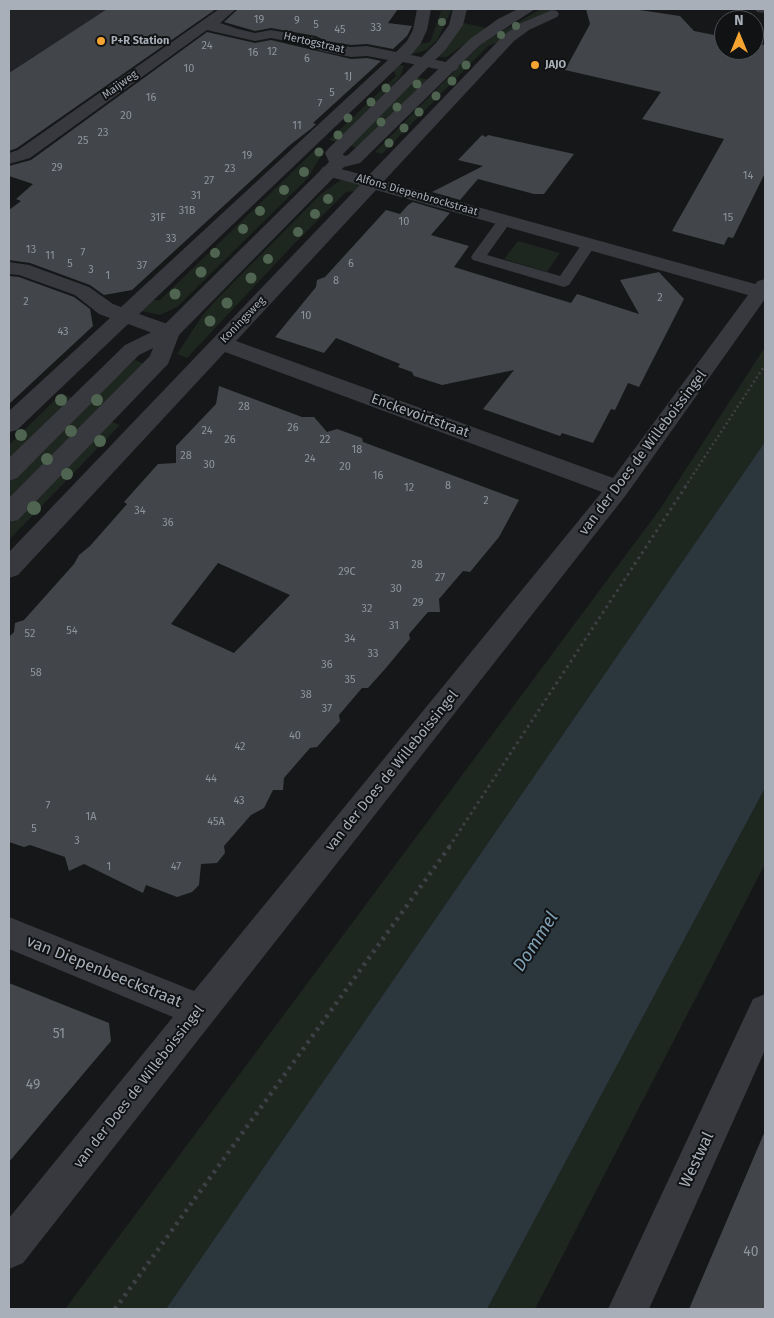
<!DOCTYPE html>
<html>
<head>
<meta charset="utf-8">
<style>
  body { margin:0 }
  #map { position:relative; width:774px; height:1318px; overflow:hidden; background:#161719; font-family:"Fira Sans",sans-serif }
  canvas { display:block }
  .frame { position:absolute; inset:0; border:10px solid #a8afb9; pointer-events:none }
  .north { position:absolute; left:714px; top:10px; width:50px; height:50px; box-sizing:border-box; background:#111214; border:1px solid #4d5156; border-radius:50%; rotate:0deg; font-size:14px; font-weight:700; line-height:20px; text-align:center; color:#a8afb9 }
  .north::after { content:''; display:block; margin:auto; width:18px; height:22px; background:#f6a431; clip-path:polygon(50% 0,100% 100%,50% 72%,0 100%) }
</style>
</head>
<body>
<div id="map">
<canvas width="774" height="1318"></canvas>
<div class="frame"></div>
<div class="north">N</div>
</div>
<script>
const ctx = document.querySelector('canvas').getContext('2d');
ctx.lineJoin = 'round';
function paint(path, color) { ctx.fillStyle = color; ctx.fill(path, 'evenodd'); }
const toPath = rows => new Path2D(rows.map(r => 'M' + r).join(''));
function trace(path, color, width, dash) { ctx.strokeStyle = color; ctx.lineWidth = width; ctx.lineCap = dash ? 'butt' : 'round'; ctx.setLineDash(dash || []); ctx.stroke(path); }
function label(font, color, halo, rows, align = 'center') {
  ctx.font = font + ' "Fira Sans",sans-serif'; ctx.lineWidth = 4; ctx.setLineDash([]); ctx.textBaseline = 'middle'; ctx.strokeStyle = halo; ctx.fillStyle = color; for (const [text, x, y, turn = 0] of rows) {
    ctx.save(); ctx.translate(x, y); ctx.rotate((+turn || 0) * Math.PI / 180); ctx.textAlign = isNaN(turn) ? turn : align; if (halo) ctx.strokeText(text, 0, 0); ctx.fillText(text, 0, 0); ctx.restore();
  }
}
paint(toPath([
  [9,9,107,9,9,73]
]), '#222326');
paint(toPath([
  [430,9,452,9,437,40,426,50,413,54,412,52,420,44,430,42,433,34,441,11,430,10],
  [541,9,554,9,512,29,499,42,488,46,382,154,375,152,482,43],
  [464,23,486,28,447,57,437,57],
  [400,65,404,66,400,77,336,142,329,140,396,76,393,70],
  [416,77,430,80,360,149,349,145],
  [316,149,324,151,308,178,177,307,160,315,142,311,142,308,150,300,160,300],
  [342,179,362,184,357,191,346,192,294,244,187,358,177,354,202,316,217,299,321,194],
  [518,241,560,253,547,272,504,259],
  [765,347,765,442,166,1309,65,1309,660,509],
  [135,360,144,364,9,504,9,481,73,417],
  [61,394,71,397,9,459,9,445],
  [110,421,120,425,9,540,9,524],
  [765,788,765,864,535,1309,487,1309]
]), '#1e271f');
paint(toPath([
  [765,442,765,788,487,1309,166,1309]
]), '#2c373d');
paint(toPath([
  [107,9,216,9,17,148,9,151,9,73],
  [238,9,398,9,388,23,412,26,407,36,393,49,367,44,351,45,326,41,316,36,271,28,255,31,224,22],
  [586,9,633,9,680,16,694,31,724,37,724,50,754,50,754,43,765,45,765,173,733,238,728,237,724,245,672,231,724,139,642,119,661,92,565,70,590,24],
  [207,32,255,43,271,40,351,59,367,58,381,61,313,123,316,124,312,128,290,145,132,290,104,295,90,285,30,263,9,260,9,210,21,201,16,199,33,184,9,176,9,166,31,160],
  [482,135,486,137,488,135,574,154,544,194,534,194,478,179,460,200,432,192,483,166,458,160],
  [413,202,450,213,431,235,469,246,454,267,571,303,577,294,639,314,620,280,659,272,684,299,639,387,628,383,615,410,611,409,593,443,562,433,560,436,483,409,514,370,442,385,414,376,412,372,398,367,400,364,336,338,324,353,275,337,316,287,317,280,325,277,386,210,400,214,408,205],
  [9,276,19,277,74,297,90,309,93,326,9,404],
  [219,386,302,417,314,417,327,432,337,429,362,438,363,442,519,500,499,537,470,572,463,571,439,599,440,612,428,612,409,634,410,639,385,669,368,688,362,688,339,715,340,721,317,747,310,748,284,778,283,790,273,790,264,808,251,815,224,846,225,853,217,863,201,864,199,885,192,892,177,897,146,885,143,893,84,864,69,871,65,857,30,845,24,847,9,842,9,637,14,632,15,623,24,620,74,564,79,555,90,546,127,504,124,502,158,464,176,463,176,446,216,404],
  [218,563,290,595,234,653,171,624],
  [9,983,109,1023,111,1041,9,1162],
  [765,1131,765,1309,689,1309]
]), '#424549');
trace(toPath([
  [685,487,765,365]
]), '#3d4045', 2.5, [2, 3]);
trace(toPath([
  [449,847,686,486]
]), '#3d4045', 3, [2.5, 4]);
trace(toPath([
  [115,1309,450,846]
]), '#3d4045', 4.5, [3, 5]);
paint(toPath([
  [505,216,510,217,512,220,487,255,560,276,584,241,589,240,594,241,596,244,569,285,564,287,473,260,471,257,473,254,500,217,505,216]
]), '#37393e');
paint(toPath([
  [219,9,236,9,220,23,238,29,255,33,271,30,316,38,325,43,351,47,367,46,396,52,407,41,413,30,417,9,431,9,427,30,421,43,411,55,456,64,459,67,456,70,451,72,403,62,139,314,176,327,179,332,176,337,169,339,128,324,17,430,9,432,9,411,110,318,99,314,75,295,19,275,9,274,9,262,29,265,89,287,113,304,121,307,388,60,367,56,351,57,321,51,307,45,271,38,255,41,207,30,30,158,9,164,9,153,18,150,219,9],
  [755,9,765,9,765,13,757,12,755,9],
  [552,10,557,11,559,14,557,17,529,30,514,41,384,181,755,284,758,281,765,279,765,299,626,495,23,1263,9,1269,9,1218,173,1017,9,949,9,917,194,991,602,492,225,352,18,575,9,578,9,552,360,185,323,175,320,171,323,167,329,166,368,176,504,35,519,24,552,10],
  [376,190,748,295,613,478,236,341,376,190],
  [765,994,765,1050,649,1309,608,1309,753,999,765,994]
]), '#37393e');
paint(toPath([
  [453,9,467,9,463,25,446,49,343,154,344,156,348,155,470,39,498,19,518,9,535,9,480,45,360,163,344,167,179,335,168,364,18,520,9,522,9,498,150,356,153,348,139,355,17,478,9,481,9,458,125,345,162,327,329,162,325,153,328,149,436,43,449,25,453,9]
]), '#37393e');
ctx.fillStyle = '#506551';
for (const [x, y, r] of [
  [442,22,4],
  [516,26,4],
  [501,35,4],
  [466,65,4.5],
  [452,81,4.5],
  [417,84,4.5],
  [386,88,4.5],
  [436,96,4.5],
  [371,102,4.5],
  [397,107,4.5],
  [419,112,4.5],
  [348,118,4.5],
  [381,122,4.5],
  [404,128,4.5],
  [338,135,4.5],
  [389,143,4.5],
  [319,152,4.5],
  [304,172,5],
  [284,190,5],
  [328,199,5],
  [260,211,5],
  [315,214,5],
  [243,229,5],
  [298,232,5],
  [215,253,5],
  [268,259,5],
  [201,272,5.5],
  [251,278,5.5],
  [175,294,5.5],
  [227,303,5.5],
  [210,321,5.5],
  [61,400,6],
  [97,400,6],
  [71,431,6],
  [21,435,6],
  [100,441,6],
  [47,459,6],
  [67,474,6],
  [34,508,7]
]) { ctx.beginPath(); ctx.arc(x, y, r, 0, 2 * Math.PI); ctx.fill(); }
for (const [x, y, r, color] of [
  [101,41,5,"#f6a431"],
  [535,65,5,"#f6a431"]
]) { const dot = new Path2D(); dot.arc(x, y, r, 0, 2 * Math.PI); ctx.fillStyle = color; ctx.fill(dot); trace(dot, '#111214', 2); }
label('11px', '#8e949d', null, [
  ["19",259,20],
  ["9",297,21],
  ["5",316,25],
  ["33",376,28],
  ["45",340,30],
  ["24",207,46],
  ["12",272,52],
  ["16",253,53],
  ["6",307,59],
  ["10",189,69],
  ["1J",348,77],
  ["5",332,93],
  ["16",151,98],
  ["7",320,104],
  ["20",126,116],
  ["11",297,126],
  ["23",103,133],
  ["25",83,141],
  ["19",247,156],
  ["29",57,168],
  ["23",230,169],
  ["14",748,176],
  ["27",209,181],
  ["31",196,196],
  ["31B",187,211],
  ["31F",158,218],
  ["15",728,218],
  ["10",404,222],
  ["33",171,239],
  ["13",31,250],
  ["7",83,253],
  ["11",50,256],
  ["5",70,264],
  ["6",351,264],
  ["37",142,266],
  ["3",91,270],
  ["1",108,276],
  ["8",336,281],
  ["2",660,298],
  ["2",26,302],
  ["10",306,316],
  ["43",63,332],
  ["28",244,407],
  ["26",293,428],
  ["24",207,431],
  ["26",230,440],
  ["22",325,440],
  ["18",357,450],
  ["28",186,456],
  ["24",310,459],
  ["30",209,465],
  ["20",345,467],
  ["16",378,476],
  ["8",448,486],
  ["12",409,488],
  ["2",486,501],
  ["34",140,511],
  ["36",168,523],
  ["28",417,565],
  ["29C",347,572],
  ["27",440,578],
  ["30",396,589],
  ["29",418,603],
  ["32",367,609],
  ["31",394,626],
  ["54",72,631],
  ["52",30,634],
  ["34",350,639],
  ["33",373,654],
  ["36",327,665],
  ["58",36,673],
  ["35",350,680],
  ["38",306,695],
  ["37",327,709],
  ["40",295,736],
  ["42",240,747],
  ["44",211,779],
  ["43",239,801],
  ["7",48,806],
  ["1A",91,817],
  ["45A",216,822],
  ["5",34,829],
  ["3",77,841],
  ["1",109,867],
  ["47",176,867]
]);
label('bold 11px', '#a8afb9', '#111214', [
  ["P+R Station",111,41],
  ["JAJO",545,65]
], 'left');
label('11px', '#a8afb9', '#111214', [
  ["Hertogstraat",314,43,13],
  ["Maijweg",120,85,-36],
  ["Alfons Diepenbrockstraat",417,195,16],
  ["Koningsweg",243,320,-46]
]);
label('14px', '#a8afb9', '#111214', [
  ["Enckevoirtstraat",420,416,20],
  ["van der Does de Willeboissingel",643,453,-53],
  ["van der Does de Willeboissingel",392,771,-51],
  ["van der Does de Willeboissingel",139,1087,-52]
]);
label('14px', '#8e949d', null, [
  ["51",59,1034],
  ["49",33,1085],
  ["40",751,1252]
]);
label('16px', '#a8afb9', '#111214', [
  ["van Diepenbeeckstraat",104,972,22],
  ["Westwal",697,1160,-65]
]);
label('italic 18px', '#7fa0b4', '#111214', [
  ["Dommel",536,942,-57]
]);
</script>
</body>
</html>
